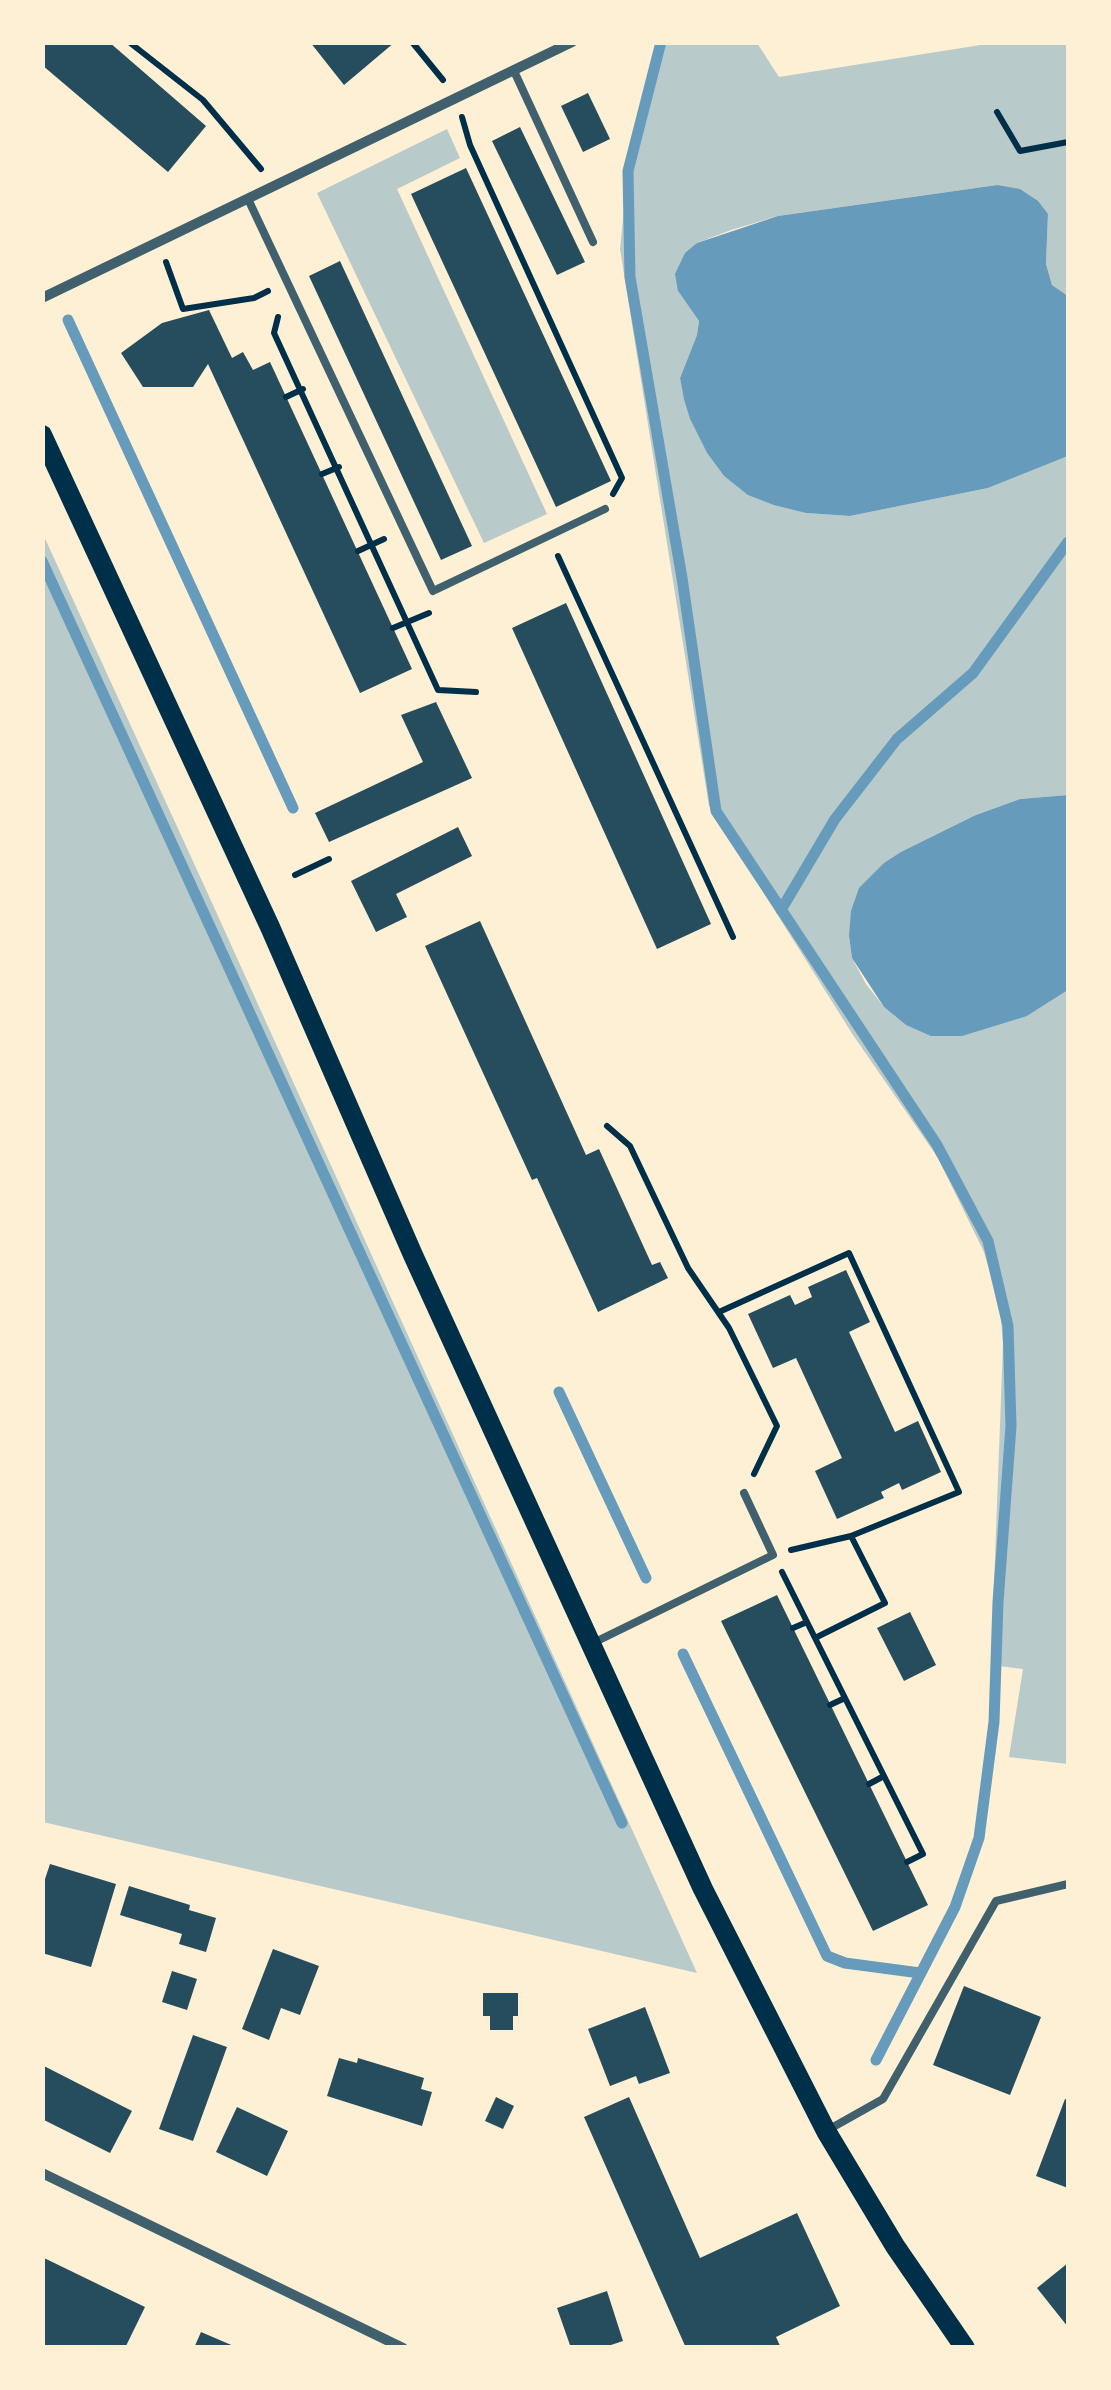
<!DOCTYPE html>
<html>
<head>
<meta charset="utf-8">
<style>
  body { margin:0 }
  #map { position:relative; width:1111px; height:2390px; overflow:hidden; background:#fdf0d5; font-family:"Zilla Slab",serif }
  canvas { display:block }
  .frame { position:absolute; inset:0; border:45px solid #fdf0d5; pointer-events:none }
</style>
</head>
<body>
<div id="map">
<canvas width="1111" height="2390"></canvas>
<div class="frame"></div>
</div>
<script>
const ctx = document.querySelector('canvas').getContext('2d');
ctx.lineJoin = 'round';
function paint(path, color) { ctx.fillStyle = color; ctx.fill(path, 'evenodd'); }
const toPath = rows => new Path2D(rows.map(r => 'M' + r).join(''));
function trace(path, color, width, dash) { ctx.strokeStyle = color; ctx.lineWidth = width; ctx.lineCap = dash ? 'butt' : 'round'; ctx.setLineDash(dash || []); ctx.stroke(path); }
paint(toPath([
  [661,43,757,43,779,77,993,43,1068,43,1068,296,1052,285,1046,264,1048,214,997,185,778,216,731,230,697,243,678,291,699,321,697,335,680,378,690,419,707,453,724,476,749,495,806,513,850,516,988,488,1068,456,1068,795,1020,799,976,815,849,936,852,958,866,984,884,1007,906,1025,1027,1016,1068,990,1068,1764,1009,1757,1023,1669,991,1665,1003,1344,1000,1308,984,1252,938,1158,853,1035,709,806,620,249,628,171],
  [447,129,460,158,397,189,547,514,484,543,317,193],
  [42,532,208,894,697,1973,43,1822]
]), '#b9caca');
paint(toPath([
  [997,185,1020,189,1038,201,1048,214,1046,264,1052,285,1068,296,1068,456,988,488,850,516,806,513,774,505,748,495,724,476,707,453,690,419,684,399,680,378,697,335,699,321,678,291,675,274,685,253,697,243,778,216],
  [1068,795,1068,990,1027,1016,962,1036,931,1036,906,1025,884,1007,852,958,849,936,851,911,859,888,884,863,901,852,976,815,1020,799]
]), '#669bbc');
trace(toPath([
  [661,42,628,171,630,277,682,578,716,811,937,1145,988,1241,1008,1326,1011,1426,998,1602,994,1722,979,1838,955,1907,876,2060],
  [68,320,293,808],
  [42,561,622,1823],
  [781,910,835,819,897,739,973,673,1068,542],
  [559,1392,646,1578],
  [683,1654,827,1956,845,1963,920,1973]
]), '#669bbc', 11);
paint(toPath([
  [42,42,109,42,206,126,168,172,42,65],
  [310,42,395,42,344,85],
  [588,93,610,139,583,152,561,106],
  [520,127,585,262,557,275,492,141],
  [466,168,611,481,556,507,411,194],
  [340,261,472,546,441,560,309,276],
  [209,310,232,358,243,352,253,370,270,362,412,669,360,693,208,364,193,387,143,387,121,353,162,323],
  [566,603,711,924,657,949,512,628],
  [436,702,472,778,329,842,315,813,423,762,401,715],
  [458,827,472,856,396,894,407,917,376,932,351,881],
  [480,921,586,1155,599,1149,652,1265,660,1262,668,1278,598,1312,537,1178,532,1180,425,946],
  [846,1270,870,1322,849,1332,895,1432,918,1421,941,1472,902,1490,899,1483,881,1492,884,1498,837,1519,815,1471,842,1458,796,1358,773,1368,748,1314,790,1295,795,1305,812,1297,808,1287],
  [777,1595,928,1905,873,1931,721,1621],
  [910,1612,936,1665,904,1681,877,1628],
  [50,1864,116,1884,91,1967,42,1953,42,1888],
  [129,1886,190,1905,189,1910,216,1918,206,1952,179,1944,182,1934,120,1915],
  [273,1949,319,1966,300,2015,281,2008,269,2040,242,2029],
  [172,1971,197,1979,187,2010,162,2002],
  [964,1986,1041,2017,1010,2095,933,2065],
  [483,1993,518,1993,518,2016,513,2016,513,2030,490,2030,490,2016,483,2016],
  [645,2007,670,2073,639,2084,636,2076,610,2086,588,2029],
  [193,2035,227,2047,193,2141,159,2129],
  [339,2058,357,2063,358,2058,424,2078,421,2089,432,2092,422,2126,327,2096],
  [42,2065,132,2111,110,2153,42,2119],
  [496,2097,514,2106,503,2129,485,2121],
  [629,2097,700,2258,797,2213,840,2306,776,2337,781,2348,686,2348,584,2117],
  [1065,2099,1068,2100,1068,2188,1036,2176],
  [237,2107,288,2131,267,2176,216,2152],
  [42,2257,145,2307,125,2348,42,2348],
  [1068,2263,1068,2327,1037,2288],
  [607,2291,623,2341,602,2348,571,2348,557,2308],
  [201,2332,236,2347,236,2348,194,2348]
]), '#264d5e');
trace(toPath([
  [129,42,203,100,261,169],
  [412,42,443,80],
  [997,112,1020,151,1068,142],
  [462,117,470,145,622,478,613,494],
  [166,262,183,309,254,298,268,291],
  [278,317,274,333,438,690,476,692],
  [286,397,303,389],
  [322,474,339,467],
  [358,551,384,539],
  [558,556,733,937],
  [393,628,429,613],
  [295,875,329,859],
  [607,1126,630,1146,688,1268,729,1328,777,1426,754,1474],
  [719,1312,849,1253,959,1492,851,1536,791,1550],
  [782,1572,923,1854,907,1862],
  [793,1628,807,1622],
  [815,1638,885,1603,851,1536],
  [830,1705,845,1698],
  [869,1784,884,1776]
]), '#003049', 6);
trace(toPath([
  [514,71,593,242],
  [248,199,433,591,605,509],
  [593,1643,773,1555,744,1493],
  [826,2131,883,2099,996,1901,1068,1884]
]), '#3f606c', 8);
trace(toPath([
  [42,298,572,42],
  [42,2173,403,2348]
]), '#3f606c', 10);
trace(toPath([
  [42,435,270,927,413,1255,703,1889,826,2131,895,2246,965,2348]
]), '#003049', 20);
</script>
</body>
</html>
